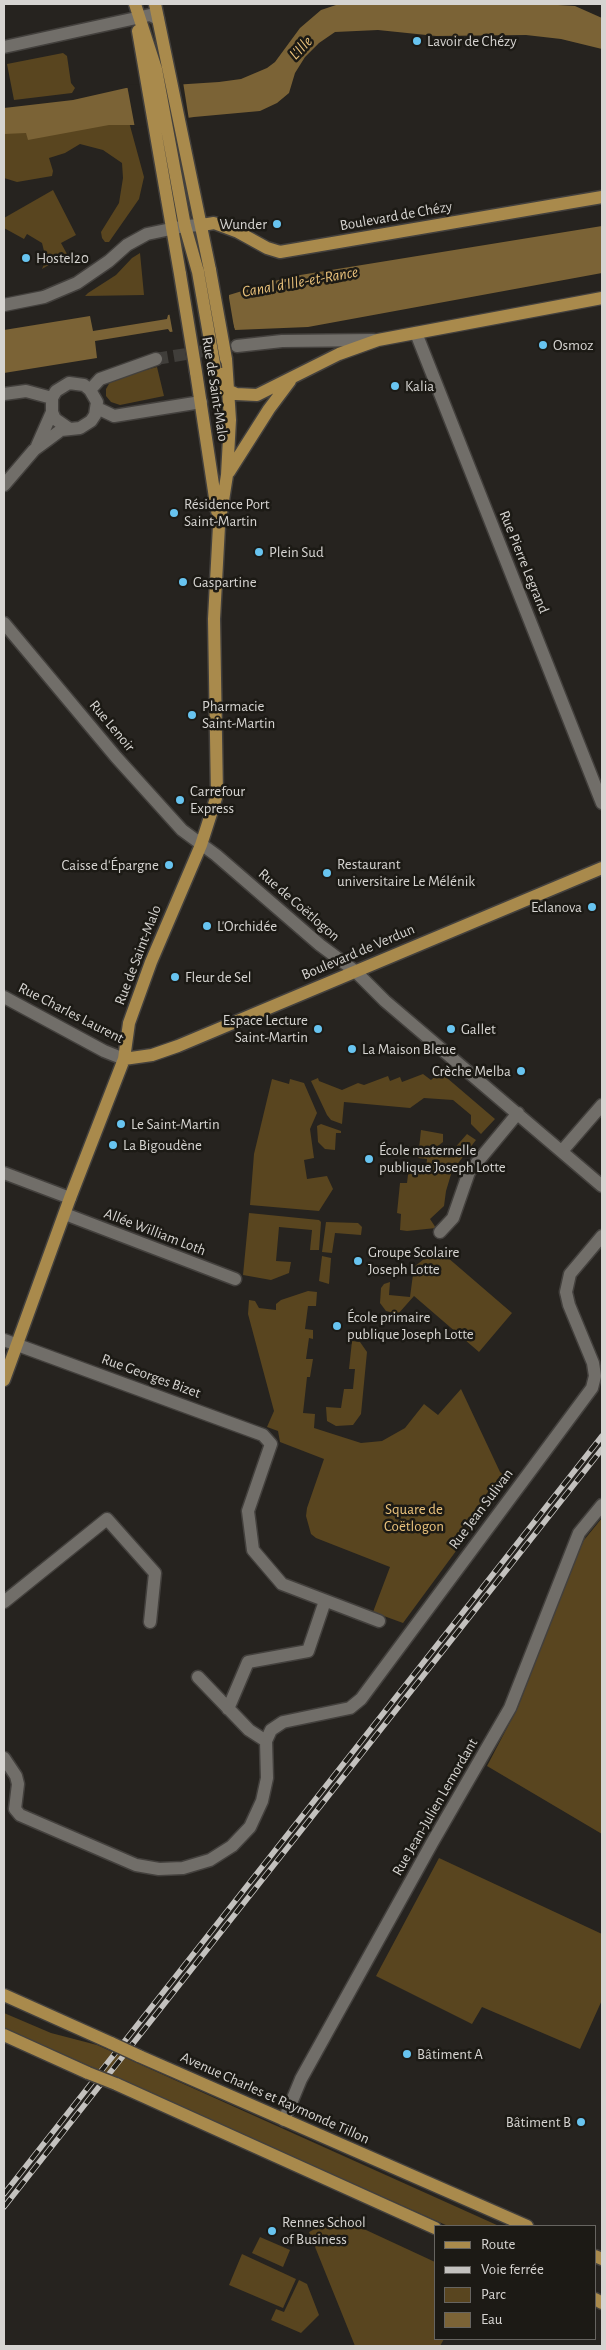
<!DOCTYPE html>
<html>
<head>
<meta charset="utf-8">
<style>
  body { margin:0 }
  #map { position:relative; width:606px; height:2350px; overflow:hidden; background:#26231f; font-family:"Alegreya Sans",sans-serif }
  canvas { display:block }
  .frame { position:absolute; inset:0; border:5px solid #d6d4d1; pointer-events:none }
  .legend { position:absolute; left:434px; top:2225px; width:162px; height:115px; box-sizing:border-box; background:#1c1a15; border:1px solid #666460; margin:0; padding:6px 9px; list-style:none; font-size:15px; color:#d6d4d1 }
  .legend li { display:flex; align-items:center; gap:10px; height:25px }
  .legend b { width:25px; border:1px solid #666460 }
</style>
</head>
<body>
<div id="map">
<canvas width="606" height="2350"></canvas>
<div class="frame"></div>
<ul class="legend">
<li><b style="height:6px;background:#a98a4c"></b>Route</li>
<li><b style="height:6px;background:#c3c1be"></b>Voie ferrée</li>
<li><b style="height:14px;background:#59451f"></b>Parc</li>
<li><b style="height:14px;background:#7b6336"></b>Eau</li>
</ul>
</div>
<script>
const ctx = document.querySelector('canvas').getContext('2d');
ctx.lineJoin = 'round';
function paint(path, color) { ctx.fillStyle = color; ctx.fill(path, 'evenodd'); }
const toPath = rows => new Path2D(rows.map(r => 'M' + r).join(''));
function trace(path, color, width, dash) { ctx.strokeStyle = color; ctx.lineWidth = width; ctx.lineCap = dash ? 'butt' : 'round'; ctx.setLineDash(dash || []); ctx.stroke(path); }
function label(font, color, halo, rows, align = 'center') {
  ctx.font = font + ' "Alegreya Sans",sans-serif'; ctx.lineWidth = 5; ctx.setLineDash([]); ctx.textBaseline = 'middle'; ctx.strokeStyle = halo; ctx.fillStyle = color; for (const [text, x, y, turn = 0] of rows) {
    ctx.save(); ctx.translate(x, y); ctx.rotate((+turn || 0) * Math.PI / 180); ctx.textAlign = isNaN(turn) ? turn : align; if (halo) ctx.strokeText(text, 0, 0); ctx.fillText(text, 0, 0); ctx.restore();
  }
}
paint(toPath([
  [63,53,67,56,71,83,75,88,72,93,14,100,7,64],
  [129,122,144,177,139,199,109,242,105,242,102,238,101,232,119,203,123,178,122,163,103,150,80,144,65,153,49,158,53,171,52,176,17,182,4,178,4,133],
  [53,190,76,235,61,243,67,254,42,269,46,259,42,243,27,234,24,239,4,228,4,218],
  [140,253,144,295,85,296,88,293,116,275,132,258],
  [157,367,164,396,120,405,111,402,106,396,106,389,110,382,119,377],
  [440,1072,495,1119,481,1134,471,1124,471,1115,453,1100,424,1098,410,1108,344,1102,342,1124,331,1120,327,1115,311,1081,318,1078,319,1081,342,1090,358,1083,364,1085,388,1076,390,1081,400,1077,402,1082,423,1074,431,1080],
  [272,1079,289,1084,290,1079,304,1083,317,1113,310,1129,314,1158,304,1160,307,1179,327,1176,333,1189,319,1211,250,1205,254,1154],
  [321,1124,341,1131,341,1133,336,1133,335,1150,325,1149,318,1142,317,1126],
  [421,1130,443,1134,443,1142,434,1149,434,1157,452,1151,467,1134,476,1140,452,1171,446,1191,444,1206,430,1219,436,1228,407,1231,400,1230,401,1214,397,1213,400,1183,407,1183,409,1167,426,1169,427,1159,418,1158],
  [249,1213,319,1220,321,1222,319,1250,310,1250,312,1230,279,1227,276,1261,291,1262,289,1273,271,1280,243,1275],
  [326,1222,358,1223,362,1227,361,1235,335,1233,332,1253,322,1252],
  [434,1251,445,1259,447,1257,512,1313,479,1352,414,1296,398,1314,386,1311,380,1303,381,1288,384,1284,390,1282,389,1295,410,1297,414,1267],
  [322,1256,331,1258,329,1284,319,1281],
  [308,1291,317,1292,316,1306,308,1306,305,1329,313,1330,313,1339,309,1338,306,1359,313,1359,310,1377,307,1377,303,1413,315,1414,314,1428,361,1443,382,1441,405,1428,424,1404,438,1415,461,1389,500,1472,509,1479,403,1623,373,1612,390,1567,316,1538,311,1534,306,1516,307,1508,324,1459,280,1442,278,1431,267,1427,274,1411,248,1314,249,1300,255,1301,259,1308,276,1310,276,1304,281,1300],
  [352,1341,360,1342,367,1352,361,1414,353,1425,336,1426,327,1421,326,1407,341,1408,344,1389,353,1389,355,1369,349,1369],
  [602,1518,602,1834,487,1766,518,1707,580,1545],
  [439,1858,602,1934,602,2000,580,2049,482,2007,472,2024,376,1976],
  [4,2013,51,2033,97,2045,499,2226,448,2226,4,2028],
  [338,2217,435,2262,435,2339,444,2339,440,2346,355,2346,309,2232],
  [260,2237,290,2250,283,2267,252,2253],
  [242,2254,296,2279,283,2308,229,2285],
  [299,2280,307,2284,319,2315,301,2333,271,2320,276,2309,284,2312]
]), '#59451f');
paint(toPath([
  [339,4,541,4,575,6,602,18,602,49,561,39,526,35,436,36,378,30,335,32,319,43,305,57,295,73,289,93,277,103,260,111,194,117,138,125,109,125,28,140,26,133,4,134,4,108,73,100,126,88,219,82,241,79,267,68,275,62,300,28,321,10],
  [602,226,602,273,308,327,235,330,233,324,170,332,168,329,95,341,97,358,4,373,4,330,90,316,93,331,167,319,168,315,229,300,229,295,288,277]
]), '#7b6336');
paint(toPath([
  [183,82,189,120,135,128,127,85],
  [228,292,235,333,232,326,173,334,169,312,227,298]
]), '#26231f');
trace(toPath([
  [156,359,222,348]
]), '#403e3a', 12, [12, 6]);
const minor = toPath([
  [4,47,150,15,158,19],
  [4,305,44,297,77,283,109,261,127,245,147,234,185,226,202,225],
  [416,333,602,803],
  [237,346,282,341,374,340],
  [90,390,100,379,156,359],
  [4,394,26,391,52,398],
  [97,408,114,416,201,402],
  [37,446,52,412],
  [4,485,34,450,49,439,61,430,80,428,91,421,95,415,97,402,90,390,84,385,69,383,56,391,52,398,52,412,55,419,68,428],
  [4,623,116,757,182,830,216,855,320,945,355,971,385,1001,602,1186],
  [4,997,104,1051,124,1059],
  [562,1151,602,1105],
  [4,1173,70,1198],
  [65,1214,235,1279],
  [440,1232,453,1218,469,1172,518,1113],
  [4,1340,263,1435,271,1444,248,1511,253,1550,282,1584,379,1621],
  [4,1602,107,1519,155,1573,150,1622],
  [198,1677,249,1730,266,1741],
  [228,1709,248,1662,308,1651,325,1601],
  [4,1758,16,1776,18,1784,15,1809,20,1815,136,1865,159,1869,183,1868,210,1860,232,1846,250,1827,262,1801,267,1778,266,1741,271,1730,283,1722,350,1708,361,1699,592,1388,595,1376,593,1363,569,1305,566,1292,570,1274,602,1236],
  [284,2120,301,2079,432,1843,510,1708,579,1533,602,1505]
]);
const major = toPath([
  [135,4,156,69,185,226,198,272],
  [155,4,210,270],
  [138,31,180,274],
  [202,225,214,223,238,232,267,248,280,252,602,197],
  [215,369,217,380,223,388,236,394,257,395,339,354,378,340,602,298],
  [196,372,217,511],
  [229,472,269,409,290,381],
  [124,1059,152,1055,178,1046,602,868],
  [4,1380,70,1198,124,1059,129,1023,151,962,201,845,217,795,214,619,219,526,227,475,230,420,226,359],
  [4,1995,111,2043],
  [4,2035,88,2073],
  [139,2056,527,2226],
  [116,2084,435,2228],
  [595,2256,602,2259],
  [595,2299,602,2303]
]);
trace(minor, '#43403d', 15);
trace(major, '#43403d', 15);
trace(minor, '#716e69', 12);
trace(major, '#a98a4c', 12);
const rail = toPath([
  [4,2194,602,1436],
  [4,2207,602,1449]
]);
trace(rail, '#c3c1be', 5.5);
trace(rail, '#1c1a15', 4, [11]);
const majorBridge = toPath([
  [210,270,226,359],
  [198,272,215,369],
  [180,274,196,372],
  [111,2043,139,2056],
  [88,2073,116,2084]
]);
trace(majorBridge, '#43403d', 15, []);
trace(majorBridge, '#a98a4c', 12);
for (const [x, y, r, color] of [
  [417,41,5,"#68c4f0"],
  [277,224,5,"#68c4f0"],
  [26,258,5,"#68c4f0"],
  [543,345,5,"#68c4f0"],
  [395,386,5,"#68c4f0"],
  [174,513,5,"#68c4f0"],
  [259,552,5,"#68c4f0"],
  [183,582,5,"#68c4f0"],
  [192,715,5,"#68c4f0"],
  [180,800,5,"#68c4f0"],
  [169,865,5,"#68c4f0"],
  [327,873,5,"#68c4f0"],
  [592,907,5,"#68c4f0"],
  [207,926,5,"#68c4f0"],
  [175,977,5,"#68c4f0"],
  [318,1029,5,"#68c4f0"],
  [451,1029,5,"#68c4f0"],
  [352,1049,5,"#68c4f0"],
  [521,1071,5,"#68c4f0"],
  [121,1124,5,"#68c4f0"],
  [113,1145,5,"#68c4f0"],
  [369,1159,5,"#68c4f0"],
  [358,1261,5,"#68c4f0"],
  [337,1326,5,"#68c4f0"],
  [407,2054,5,"#68c4f0"],
  [581,2122,5,"#68c4f0"],
  [272,2231,5,"#68c4f0"]
]) { const dot = new Path2D(); dot.arc(x, y, r, 0, 2 * Math.PI); ctx.fillStyle = color; ctx.fill(dot); trace(dot, '#1c1a15', 2); }
label('15px', '#d6d4d1', '#1c1a15', [
  ["Lavoir de Chézy",427,41],
  ["Wunder",267,224,"right"],
  ["Hostel20",36,258],
  ["Osmoz",553,345],
  ["Kalia",405,386],
  ["Résidence Port",184,504],
  ["Saint-Martin",184,521],
  ["Plein Sud",269,552],
  ["Gaspartine",193,582],
  ["Pharmacie",202,706],
  ["Saint-Martin",202,723],
  ["Carrefour",190,791],
  ["Express",190,808],
  ["Restaurant",337,864],
  ["universitaire Le Mélénik",337,881],
  ["Caisse d'Épargne",159,865,"right"],
  ["Eclanova",582,907,"right"],
  ["L'Orchidée",217,926],
  ["Fleur de Sel",185,977],
  ["Espace Lecture",308,1020,"right"],
  ["Saint-Martin",308,1037,"right"],
  ["Gallet",461,1029],
  ["La Maison Bleue",362,1049],
  ["Crèche Melba",511,1071,"right"],
  ["Le Saint-Martin",131,1124],
  ["La Bigoudène",123,1145],
  ["École maternelle",379,1150],
  ["publique Joseph Lotte",379,1167],
  ["Groupe Scolaire",368,1252],
  ["Joseph Lotte",368,1269],
  ["École primaire",347,1317],
  ["publique Joseph Lotte",347,1334],
  ["Bâtiment A",417,2054],
  ["Bâtiment B",571,2122,"right"],
  ["Rennes School",282,2222],
  ["of Business",282,2239]
], 'left');
label('15px', '#d6d4d1', '#1c1a15', [
  ["Boulevard de Chézy",396,216,-10],
  ["Rue de Saint-Malo",215,389,81],
  ["Rue Pierre Legrand",524,562,68],
  ["Rue Lenoir",112,726,50],
  ["Rue de Coëtlogon",299,905,41],
  ["Boulevard de Verdun",358,952,-23],
  ["Rue de Saint-Malo",138,955,-69],
  ["Rue Charles Laurent",71,1013,27],
  ["Allée William Loth",155,1232,21],
  ["Rue Georges Bizet",151,1376,20],
  ["Rue Jean Sulivan",481,1509,-53],
  ["Rue Jean-Julien Lemordant",435,1807,-60],
  ["Avenue Charles et Raymonde Tillon",275,2098,24]
]);
label('15px', '#eac27c', '#1c1a15', [
  ["Square de",414,1509],
  ["Coëtlogon",414,1526]
]);
label('italic 16px', '#e8c07a', '#1c1a15', [
  ["L'Ille",301,48,-46],
  ["Canal d'Ille-et-Rance",300,282,-10]
]);
</script>
</body>
</html>
